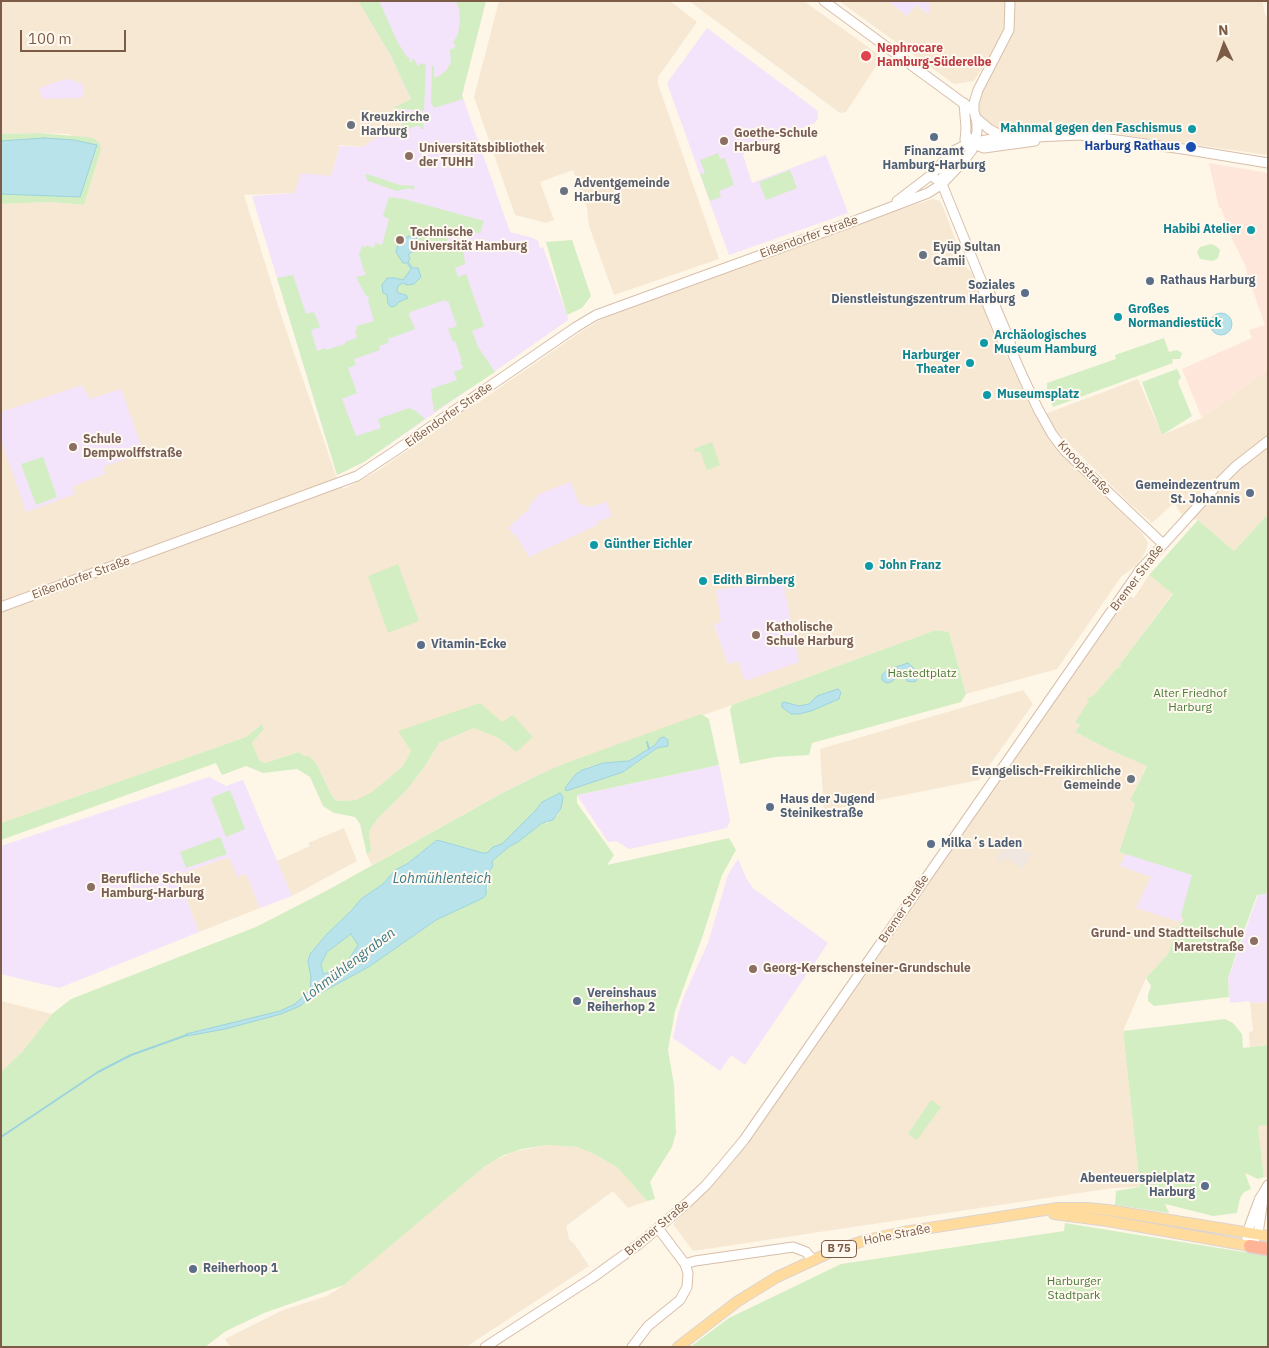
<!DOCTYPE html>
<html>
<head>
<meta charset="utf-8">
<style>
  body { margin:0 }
  #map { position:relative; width:1269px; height:1348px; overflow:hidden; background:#fef6e7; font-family:"IBM Plex Sans",sans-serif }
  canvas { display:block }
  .frame { position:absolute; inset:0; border:2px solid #7c5b47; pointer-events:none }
  .north { position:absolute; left:1199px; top:20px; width:50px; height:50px; -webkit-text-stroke:4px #fff9ef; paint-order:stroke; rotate:357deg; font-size:14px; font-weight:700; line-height:20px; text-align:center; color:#7c5b47 }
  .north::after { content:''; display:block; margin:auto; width:18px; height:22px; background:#7c5b47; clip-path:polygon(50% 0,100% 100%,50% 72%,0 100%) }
  .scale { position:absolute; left:20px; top:30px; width:106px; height:22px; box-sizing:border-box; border:2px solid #7c5b47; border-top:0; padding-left:6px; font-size:15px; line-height:18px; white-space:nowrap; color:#7c5b47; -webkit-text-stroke:4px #fff9ef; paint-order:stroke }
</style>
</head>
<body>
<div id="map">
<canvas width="1269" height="1348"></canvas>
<div class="frame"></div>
<div class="north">N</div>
<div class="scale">100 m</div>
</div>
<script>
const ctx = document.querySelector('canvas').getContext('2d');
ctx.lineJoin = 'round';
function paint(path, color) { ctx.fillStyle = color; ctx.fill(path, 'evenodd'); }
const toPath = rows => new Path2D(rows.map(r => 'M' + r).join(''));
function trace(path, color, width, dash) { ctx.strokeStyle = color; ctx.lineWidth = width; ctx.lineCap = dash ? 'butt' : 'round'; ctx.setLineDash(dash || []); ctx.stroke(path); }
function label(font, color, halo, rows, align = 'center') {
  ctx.font = font + ' "IBM Plex Sans",sans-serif'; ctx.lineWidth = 4; ctx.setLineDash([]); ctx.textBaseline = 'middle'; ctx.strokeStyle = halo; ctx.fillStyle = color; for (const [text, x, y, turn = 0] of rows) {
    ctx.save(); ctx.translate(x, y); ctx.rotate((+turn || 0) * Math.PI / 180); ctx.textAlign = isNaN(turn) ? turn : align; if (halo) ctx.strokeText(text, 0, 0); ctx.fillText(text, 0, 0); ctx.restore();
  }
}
paint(toPath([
  [1,1,358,1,391,56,411,99,394,108,403,109,400,128,397,137,380,135,363,147,340,145,331,176,295,193,244,195,282,318,336,476,344,489,376,472,408,450,435,425,479,402,582,331,609,315,790,248,894,211,933,199,940,201,943,207,966,267,972,273,987,316,1000,348,1009,360,1026,397,1049,438,1141,532,1148,542,1146,551,1137,565,1121,577,1057,669,966,694,949,632,936,630,732,705,563,764,506,791,372,865,367,855,371,851,369,831,379,817,406,791,425,766,439,743,474,728,500,739,516,752,502,722,399,731,411,751,403,766,372,792,356,800,337,801,332,796,317,765,297,752,265,763,258,760,252,743,264,729,262,724,246,737,1,823,1,204,51,202,84,205,101,150,69,134,38,133,1,134],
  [783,581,738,661,728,664,714,625,721,622,717,590],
  [499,1,670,1,697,22,658,77,658,84,719,259,614,295,589,226,587,208,573,170,540,182,554,220,546,223,515,215,474,97],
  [689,1,804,1,882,57,846,112,840,113],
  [839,1,888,1,907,16,916,5,929,15,929,1,1006,1,1007,19,1003,34,974,81,954,84],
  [1014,1,1263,1,1264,11,1268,21,1268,155,1125,135,1095,128,1054,128,1010,131,992,127,980,116,977,108,980,96,1014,28],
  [1268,369,1268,514,1234,551,1198,520,1184,518,1174,503,1152,523,1128,502,1058,433,1045,414,1138,379,1162,435,1202,418],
  [1149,575,1173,593,1120,664,1122,665,1116,669,1094,695,1086,699,1090,701,1075,722,1080,725,1075,732,1108,749,1147,765,1130,800,1135,804,1119,852,1192,875,1184,920,1176,929,1168,954,1146,978,1123,1031,1140,1187,1113,1188,693,1251,673,1224,733,1162,883,950,1128,595,1134,598],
  [1023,690,1033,704,979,780,824,811,820,749],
  [344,828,357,861,292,896,277,861,310,846,308,843],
  [229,857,246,874,260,908,199,932,177,875],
  [1,1001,52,1014,22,1052,1,1072],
  [1268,1002,1268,1045,1250,1047,1249,1032,1253,1031,1250,1003],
  [1268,1125,1268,1177,1264,1177,1258,1126],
  [547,1145,577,1147,596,1155,618,1168,647,1201,628,1208,613,1191,566,1226,569,1239,575,1245,589,1266,466,1347,230,1347,225,1339,283,1310,327,1296,344,1285,463,1183,489,1163,513,1152]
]), '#f7e8d4');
paint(toPath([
  [1209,163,1268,173,1268,369,1202,418,1182,369,1252,338,1249,330,1265,325,1247,274,1246,267,1232,239,1221,208,1219,208]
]), '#ffe6da');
paint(toPath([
  [1008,842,1032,854,1023,869,1005,857,1001,863,996,859]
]), '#efe7e0');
paint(toPath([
  [358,1,486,1,462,95,510,232,533,238,538,241,540,248,543,247,568,318,568,320,491,374,364,462,337,475,252,196,295,193,301,173,331,176,340,146,363,147,380,135,397,137,400,128,403,109,416,111,391,56],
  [888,1,929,1,929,15,916,5,907,16],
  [707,28,818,111,818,118,815,123,769,140,749,143,743,155,752,183,826,155,848,213,729,255,667,83],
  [69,79,84,85,84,94,80,98,43,99,39,88,59,81],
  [82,385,90,399,121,389,144,453,103,467,105,474,73,486,75,494,26,512,1,440,1,412],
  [571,482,579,504,591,507,607,502,612,516,597,522,597,525,529,557,518,539,508,528,530,508,529,506,538,496,539,494],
  [783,581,799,662,745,681,738,661,728,664,714,625,721,622,716,590],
  [719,765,730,820,727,828,629,849,616,841,608,842,577,795],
  [209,777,226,786,243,780,292,896,260,908,246,874,237,877,229,857,177,875,199,932,59,988,1,974,1,846],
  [1127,852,1195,874,1194,891,1180,922,1136,908,1151,877,1120,866],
  [738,859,747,880,754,889,828,943,745,1065,731,1055,720,1071,673,1038,679,1011,684,996,708,943,728,875],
  [1268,886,1268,1002,1250,1003,1249,1001,1230,1003,1228,979,1258,895,1266,894]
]), '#f3e3fb');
paint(toPath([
  [358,1,379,1,398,43,407,57,410,58,409,61,412,62,413,58,418,66,422,63,426,65,424,111,393,108,411,99,391,56],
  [456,1,486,1,462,95,463,99,434,108,431,102,432,66,434,65,434,77,437,77,446,71,451,62,450,49,452,48,453,50,456,45,453,43,458,34,460,21,459,9],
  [403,114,422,117,424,129,421,129,420,126,416,126,401,132],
  [38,133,87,137,95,139,100,144,101,150,84,205,51,202,1,204,1,134],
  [718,153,720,159,725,158,734,185,719,191,721,197,710,201,700,174,705,173,700,160],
  [790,170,797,188,766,200,759,182],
  [367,174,400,185,415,186,413,190,409,188,397,191,368,181,365,175],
  [389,197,404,199,484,221,480,233,445,230,445,235,447,235,448,246,463,247,465,264,455,268,458,277,466,274,484,326,472,331,478,347,495,372,434,412,431,389,457,380,454,372,462,369,463,366,461,364,460,362,462,361,455,341,453,342,448,329,457,326,448,301,446,302,445,300,410,312,409,315,415,329,391,338,389,337,388,343,379,346,380,350,354,359,356,365,348,368,357,393,342,399,356,436,381,428,378,419,409,408,416,411,425,419,364,462,337,475,277,278,293,275,306,314,314,312,320,327,311,330,317,351,325,348,326,350,345,344,345,342,357,338,355,331,357,330,356,326,374,321,368,300,369,297,366,296,356,277,365,275,366,272,364,271,359,254,362,246,366,247,367,245,374,248,375,243,382,245,389,219,383,216],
  [572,240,591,296,582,308,567,315,546,242],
  [1211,244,1216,246,1220,250,1218,258,1213,261,1200,259,1197,252,1200,247],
  [1164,338,1169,352,1177,350,1182,353,1180,359,1172,359,1173,363,1053,407,1047,390,1047,383,1116,359,1115,355],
  [1177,369,1181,377,1178,382,1192,416,1162,435,1142,382],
  [712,442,720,465,707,470,700,451,695,452,694,449],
  [43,457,57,497,36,505,21,464],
  [1268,514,1268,886,1266,894,1257,895,1245,928,1228,978,1229,997,1154,1006,1148,1001,1148,995,1151,986,1146,978,1168,954,1176,929,1184,920,1181,915,1192,875,1119,852,1135,804,1130,800,1147,766,1108,749,1075,732,1080,725,1075,722,1089,701,1086,699,1094,695,1116,669,1121,666,1120,664,1173,594,1149,575,1198,520,1234,551],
  [398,564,419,621,388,633,368,576],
  [936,630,949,632,966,694,961,702,812,743,809,755,775,757,740,764,730,710,732,705],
  [480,703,502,722,513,715,533,737,516,752,500,739,474,728,439,743,425,766,406,791,379,817,369,831,371,851,367,855,360,824,355,817,334,813,323,806,310,777,297,769,263,773,246,766,222,775,216,763,1,840,1,823,246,737,262,724,264,729,252,743,259,760,265,763,298,752,304,756,309,756,317,765,332,796,337,801,356,800,372,792,403,766,411,751,398,731],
  [701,714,709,719,719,765,577,795,577,803,614,855,607,865,729,838,736,850,722,875,703,935,675,1011,668,1050,674,1085,676,1133,672,1147,650,1182,655,1199,647,1201,618,1168,596,1155,577,1147,547,1145,522,1149,504,1155,485,1166,344,1285,264,1313,226,1331,205,1347,1,1347,1,1072,22,1052,52,1014,71,999,256,927,326,891,506,791,543,773,563,764],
  [664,737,668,740,668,746,657,748,623,772,566,791,565,788,579,772,588,767,603,763,629,761,655,745,660,738],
  [560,793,563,797,558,815,547,823,542,823,518,842,510,846,492,861,493,866,487,875,488,888,483,898,436,920,370,966,315,996,308,961,310,954,327,934,352,910,361,899,383,884,395,870,407,864,437,840,483,853,488,853,493,847,502,844,536,810,542,802],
  [230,790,245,829,226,837,211,798],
  [220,837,227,854,186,868,180,852],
  [351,934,358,945,349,959,337,970,323,974,321,964,327,952],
  [1225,1019,1233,1023,1242,1034,1243,1048,1268,1045,1268,1125,1258,1126,1264,1177,1258,1179,1245,1173,1251,1189,1244,1192,1240,1198,1237,1213,1213,1216,1165,1204,1169,1213,1115,1205,1116,1191,1140,1187,1123,1031],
  [931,1100,941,1107,917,1140,908,1134],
  [1065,1223,1268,1256,1268,1347,690,1347,729,1318,841,1264,1064,1231]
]), '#d4eec3');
const water = toPath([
  [44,138,74,140,97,145,80,197,1,194,1,141,44,138],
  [410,236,417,238,417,244,415,250,408,255,410,259,408,262,413,268,418,268,421,277,414,284,407,285,403,283,399,285,397,289,398,293,406,295,408,298,399,302,395,306,391,307,388,304,387,295,383,293,382,285,387,278,395,278,403,280,411,269,407,263,403,263,396,252,398,243,402,239,410,236],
  '1210 324a11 11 0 1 1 22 0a11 11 0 1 1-22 0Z',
  [908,663,918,672,919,675,916,681,913,682,907,681,903,673,891,682,887,683,882,680,882,675,887,670,908,663],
  [838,689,841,692,839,699,811,711,799,714,791,714,782,707,782,703,784,702,799,706,809,704,817,696,838,689],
  [664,737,668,740,668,746,657,748,623,772,566,791,565,788,575,775,582,770,603,763,629,761,655,745,660,738,664,737],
  [560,793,563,797,561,808,553,820,542,823,518,842,510,846,492,861,493,866,487,875,486,895,483,898,436,920,370,966,306,1001,300,1006,281,1014,225,1029,187,1036,186,1034,280,1011,295,1004,310,990,311,977,308,961,310,954,327,934,352,910,361,899,383,884,395,870,407,864,437,840,483,853,487,853,493,847,502,844,536,810,542,802,560,793],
  [351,934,358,945,349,959,337,970,323,974,321,964,327,952,351,934]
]);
paint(water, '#b8e3eb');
trace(water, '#9dd3de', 1);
trace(toPath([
  [647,742,649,749],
  [1,1137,98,1072,131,1055,187,1035]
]), '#9dd3de', 2);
const secondary = toPath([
  [964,103,966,128,965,140],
  [974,111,974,103,978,90,1009,30,1010,1],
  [976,118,989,129,1006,138],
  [966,134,970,143,984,148,1035,141],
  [931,175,942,184,983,285,990,294,1010,341,1011,350,1023,377,1038,409,1052,434,1064,450,1163,544],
  [942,184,944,173,959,151],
  [897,201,931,175,953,151,970,143,992,139,1080,135,1183,149,1268,163],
  [983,285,984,296,1004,344,1011,350],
  [1,607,357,476,395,451,576,327,596,315,857,220,928,193,942,184,962,163,972,150,977,132,977,123,974,111,824,1],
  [1264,1192,1258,1234,1250,1246,1247,1239,1247,1233,1258,1203,1260,1198,1264,1192,1268,1185],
  [685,1264,695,1261,793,1247,806,1252,813,1260],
  [485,1347,592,1278,639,1244,686,1204,706,1185,724,1164,744,1140,1140,570,1219,483,1236,466,1268,441],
  [632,1347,648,1326,680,1300,687,1287,688,1273,685,1264,658,1228]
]);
const primary = toPath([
  [1054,1214,1108,1221,1250,1246],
  [678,1347,738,1301,777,1277,831,1252,866,1240,904,1232,1058,1208,1087,1208,1108,1210,1268,1236]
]);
const highway = toPath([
  [1250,1246,1268,1249]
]);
trace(secondary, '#d8bfaa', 11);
trace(primary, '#ddd4cf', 12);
trace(highway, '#ddd4cf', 15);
trace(secondary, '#fff', 9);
trace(primary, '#ffdc9d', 10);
trace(highway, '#ffb497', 12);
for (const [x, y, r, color] of [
  [866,56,6,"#e0444e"],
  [351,125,5,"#6b7280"],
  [1192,129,5,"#0f9aa8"],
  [934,137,5,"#5c6f8a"],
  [724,141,5,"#8d6e63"],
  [1191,147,6,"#1a4fb4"],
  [409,156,5,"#8d6e63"],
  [564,191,5,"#6b7280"],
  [1251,230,5,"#0f9aa8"],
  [400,240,5,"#8d6e63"],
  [923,255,5,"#6b7280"],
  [1150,281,5,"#5c6f8a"],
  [1025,293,5,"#5c6f8a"],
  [1118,317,5,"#0f9aa8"],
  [984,343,5,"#0f9aa8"],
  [970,363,5,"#0f9aa8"],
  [987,395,5,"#0f9aa8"],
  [73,447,5,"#8d6e63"],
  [1250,493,5,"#5c6f8a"],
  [594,545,5,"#0f9aa8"],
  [869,566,5,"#0f9aa8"],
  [703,581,5,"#0f9aa8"],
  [756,635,5,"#8d6e63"],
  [421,645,5,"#5c6f8a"],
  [1131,779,5,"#6b7280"],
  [770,807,5,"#5c6f8a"],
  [931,844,5,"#5c6f8a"],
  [91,887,5,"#8d6e63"],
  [1254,941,5,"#8d6e63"],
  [753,969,5,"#8d6e63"],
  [577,1001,5,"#5c6f8a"],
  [1205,1186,5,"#5c6f8a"],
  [193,1269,5,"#5c6f8a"]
]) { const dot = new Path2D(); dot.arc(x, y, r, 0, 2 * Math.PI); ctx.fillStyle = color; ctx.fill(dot); trace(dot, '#fff9ef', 2); }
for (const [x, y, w] of [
  [839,1249,35]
]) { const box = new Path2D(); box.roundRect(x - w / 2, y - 8.5, w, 17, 4); ctx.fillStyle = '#fff9ef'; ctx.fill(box); trace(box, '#7c5b47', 1); }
label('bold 11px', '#7c5b47', null, [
  ["B 75",839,1249]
]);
label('bold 12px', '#be3a42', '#fff9ef', [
  ["Nephrocare",877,49],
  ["Hamburg-Süderelbe",877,63]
], 'left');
label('bold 12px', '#5b616d', '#fff9ef', [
  ["Kreuzkirche",361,118],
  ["Harburg",361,132],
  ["Adventgemeinde",574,184],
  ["Harburg",574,198],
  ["Eyüp Sultan",933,248],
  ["Camii",933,262],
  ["Evangelisch-Freikirchliche",1121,772,"right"],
  ["Gemeinde",1121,786,"right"]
], 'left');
label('bold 12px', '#0d838f', '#fff9ef', [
  ["Mahnmal gegen den Faschismus",1182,129,"right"],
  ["Habibi Atelier",1241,230,"right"],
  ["Großes",1128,310],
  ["Normandiestück",1128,324],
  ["Archäologisches",994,336],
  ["Museum Hamburg",994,350],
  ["Harburger",960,356,"right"],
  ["Theater",960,370,"right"],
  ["Museumsplatz",997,395],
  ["Günther Eichler",604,545],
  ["John Franz",879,566],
  ["Edith Birnberg",713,581]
], 'left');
label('bold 12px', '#785e54', '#fff9ef', [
  ["Goethe-Schule",734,134],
  ["Harburg",734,148],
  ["Universitätsbibliothek",419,149],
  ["der TUHH",419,163],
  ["Technische",410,233],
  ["Universität Hamburg",410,247],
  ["Schule",83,440],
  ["Dempwolffstraße",83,454],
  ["Katholische",766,628],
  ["Schule Harburg",766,642],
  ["Berufliche Schule",101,880],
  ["Hamburg-Harburg",101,894],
  ["Grund‐ und Stadtteilschule",1244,934,"right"],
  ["Maretstraße",1244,948,"right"],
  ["Georg-Kerschensteiner-Grundschule",763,969]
], 'left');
label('bold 12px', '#164399', '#fff9ef', [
  ["Harburg Rathaus",1180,147]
], 'right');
label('bold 12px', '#4e5e75', '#fff9ef', [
  ["Finanzamt",934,152,"center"],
  ["Hamburg-Harburg",934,166,"center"],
  ["Rathaus Harburg",1160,281],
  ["Soziales",1015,286,"right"],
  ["Dienstleistungszentrum Harburg",1015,300,"right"],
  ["Gemeindezentrum",1240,486,"right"],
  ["St. Johannis",1240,500,"right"],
  ["Vitamin-Ecke",431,645],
  ["Haus der Jugend",780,800],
  ["Steinikestraße",780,814],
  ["Milka´s Laden",941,844],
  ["Vereinshaus",587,994],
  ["Reiherhop 2",587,1008],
  ["Abenteuerspielplatz",1195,1179,"right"],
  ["Harburg",1195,1193,"right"],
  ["Reiherhoop 1",203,1269]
], 'left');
label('12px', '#7c5b47', '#fff9ef', [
  ["Eißendorfer Straße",809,237,-20],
  ["Eißendorfer Straße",449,415,-35],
  ["Knoopstraße",1084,468,46],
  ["Eißendorfer Straße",81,578,-20],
  ["Bremer Straße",1137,578,-53],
  ["Bremer Straße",904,909,-56],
  ["Bremer Straße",657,1228,-40],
  ["Hohe Straße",897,1235,-11]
]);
label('12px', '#4d7c3c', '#fff9ef', [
  ["Hastedtplatz",922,674],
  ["Alter Friedhof",1190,694],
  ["Harburg",1190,708],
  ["Harburger",1074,1282],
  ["Stadtpark",1074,1296]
]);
label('italic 14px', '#3b7b8a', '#fff9ef', [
  ["Lohmühlenteich",442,879],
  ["Lohmühlengraben",349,965,-37]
]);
</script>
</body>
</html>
